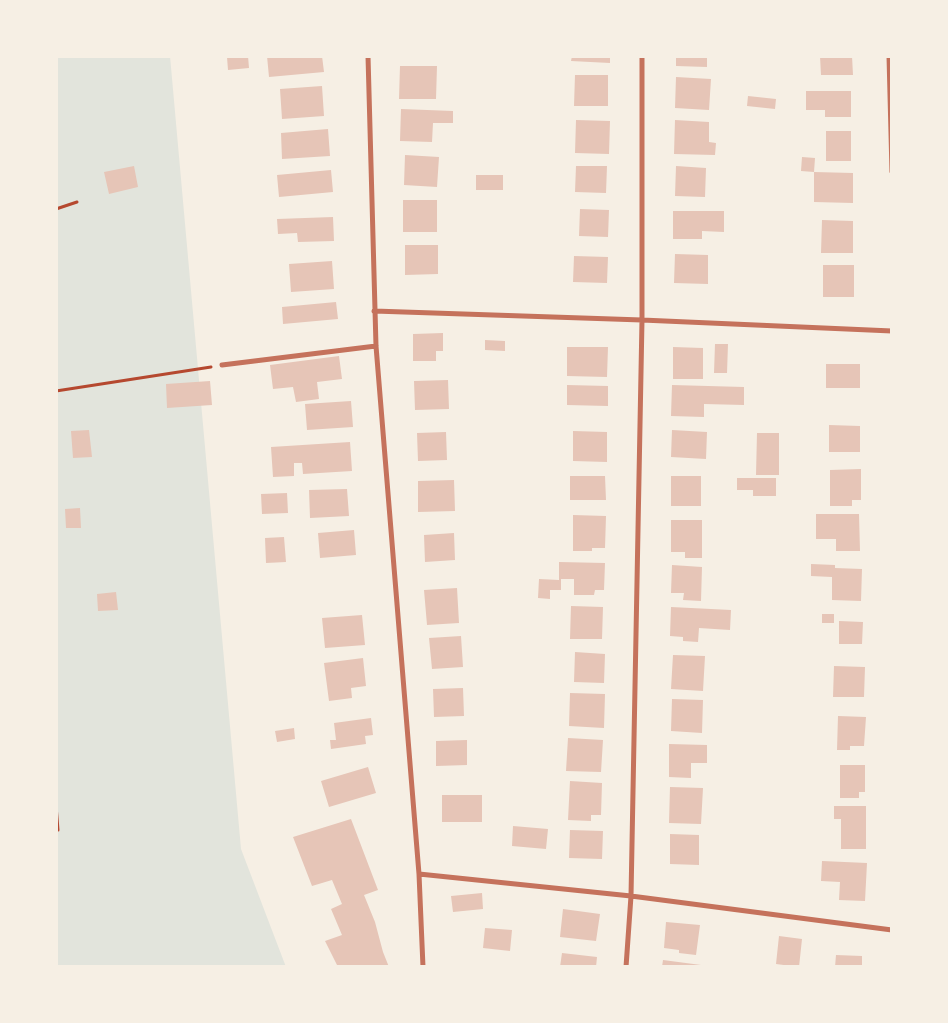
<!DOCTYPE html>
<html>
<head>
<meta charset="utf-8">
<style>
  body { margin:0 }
  #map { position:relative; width:948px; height:1023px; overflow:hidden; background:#f6efe4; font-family:Jost,sans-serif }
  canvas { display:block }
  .frame { position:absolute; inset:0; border:58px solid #f6efe4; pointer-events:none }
</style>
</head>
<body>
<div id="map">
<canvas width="948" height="1023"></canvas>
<div class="frame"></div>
</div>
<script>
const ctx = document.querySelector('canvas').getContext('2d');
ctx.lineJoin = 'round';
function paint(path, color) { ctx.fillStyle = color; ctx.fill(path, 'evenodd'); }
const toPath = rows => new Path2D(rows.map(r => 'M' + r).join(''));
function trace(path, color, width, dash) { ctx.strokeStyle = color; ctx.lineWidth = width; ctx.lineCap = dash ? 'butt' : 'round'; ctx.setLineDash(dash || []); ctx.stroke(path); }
paint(toPath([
  [56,56,170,56,241,849,286,967,56,967]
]), '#e2e4dc');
paint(toPath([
  [248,56,249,68,228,70,227,57],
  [267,56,322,56,324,72,269,77],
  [572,56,610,56,610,63,571,61],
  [676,56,707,56,707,67,676,66],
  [820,56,852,56,853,75,821,75],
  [400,66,437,66,436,99,399,99],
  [575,75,608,75,608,106,574,106],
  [676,77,711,79,709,110,675,108],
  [322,86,324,116,282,119,280,89],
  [806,91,851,91,851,117,825,117,825,110,806,110],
  [748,96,776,99,775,109,747,106],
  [401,109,453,111,453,123,433,123,432,142,400,141],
  [576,120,610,121,609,154,575,153],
  [675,120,709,122,709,142,716,143,715,155,674,154],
  [328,129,330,156,282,159,281,133],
  [826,131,851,131,851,161,826,161],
  [405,155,439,157,437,187,404,185],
  [802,157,815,158,814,172,801,171],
  [134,166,138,187,109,194,104,172],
  [576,166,607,166,606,193,575,192],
  [676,166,706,168,705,197,675,196],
  [331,170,333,192,279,197,277,175],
  [814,172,853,173,853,203,814,202],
  [476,175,503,175,503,190,476,190],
  [403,200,437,200,437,232,403,232],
  [580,209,609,210,608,237,579,236],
  [673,211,724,211,724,232,702,231,702,239,673,239],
  [333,217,334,241,298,242,297,233,278,234,277,219],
  [822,220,853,221,853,253,821,253],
  [405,245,438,245,438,274,405,275],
  [675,254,708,255,708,284,674,283],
  [574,256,608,257,607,283,573,282],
  [332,261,334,289,291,292,289,264],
  [823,265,854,265,854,297,823,297],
  [336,302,338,319,283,324,282,307],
  [443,333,443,351,436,351,436,361,413,361,413,334],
  [485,340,505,341,505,351,485,350],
  [715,344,728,344,727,373,714,373],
  [567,347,608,347,607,377,567,376],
  [673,347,703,348,703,379,673,379],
  [339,356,342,379,317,382,319,399,296,402,293,387,273,389,270,365],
  [826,364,860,364,860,388,826,388],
  [448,380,449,409,415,410,414,381],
  [210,381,212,405,167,408,166,384],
  [567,385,608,386,608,406,567,405],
  [672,385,744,387,744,405,704,404,704,417,671,416],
  [351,401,353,427,307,430,305,404],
  [829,425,860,426,860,452,829,452],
  [89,430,92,457,73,458,71,431],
  [672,430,707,432,706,459,671,457],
  [573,431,607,432,607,462,573,461],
  [446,432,447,460,418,461,417,433],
  [757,433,779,433,779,475,756,475],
  [350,442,352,471,303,474,302,463,294,463,294,476,273,477,271,447],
  [861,469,861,500,852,500,852,506,830,506,830,470],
  [570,476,605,476,606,500,570,500],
  [671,476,701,476,701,506,671,506],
  [737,478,776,478,776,496,753,496,753,490,737,490],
  [454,480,455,511,418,512,418,481],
  [347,489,349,516,310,518,309,490],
  [287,493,288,513,262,514,261,494],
  [80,508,81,528,66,528,65,509],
  [816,514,859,514,860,551,836,551,836,539,816,539],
  [573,515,606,516,605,548,592,548,592,551,573,551],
  [671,520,702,520,702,558,685,558,685,552,671,552],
  [354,530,356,555,320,558,318,533],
  [454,533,455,560,425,562,424,535],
  [284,537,286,562,266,563,265,538],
  [559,562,605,563,604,590,595,590,594,595,574,595,574,579,561,579,561,590,550,590,550,599,538,598,539,579,559,580],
  [811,564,835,565,835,568,862,569,861,601,832,600,832,577,811,576],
  [672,565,702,567,701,601,683,600,684,593,671,593],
  [457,588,459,623,427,625,424,590],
  [116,592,118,610,98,611,97,594],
  [571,606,603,607,602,639,570,639],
  [671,607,731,610,730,630,699,628,698,642,683,641,683,637,670,636],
  [822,614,834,614,834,623,822,623],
  [362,615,365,645,325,648,322,618],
  [839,621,863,622,862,644,839,644],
  [461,636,463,667,432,669,429,638],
  [575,652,605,654,604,683,574,682],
  [673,655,705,656,703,691,671,689],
  [363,658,366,686,351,688,352,698,329,701,324,663],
  [834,666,865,667,864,697,833,697],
  [463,688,464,716,434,717,433,689],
  [570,693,605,694,604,728,569,726],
  [672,699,703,700,702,733,671,731],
  [838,716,866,717,864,746,850,746,850,750,837,750],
  [371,718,373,735,365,736,366,744,331,749,330,740,336,740,334,723],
  [294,728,295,739,277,742,275,731],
  [568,738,603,740,601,772,566,771],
  [467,740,467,765,436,766,436,741],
  [669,744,707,745,707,763,691,763,691,778,669,777],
  [840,765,865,765,865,792,859,792,859,798,840,798],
  [368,767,376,793,329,807,321,781],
  [570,781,602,783,601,815,591,815,591,821,568,820],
  [670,787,703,788,701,824,669,823],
  [442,795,482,795,482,822,442,822],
  [834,806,866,806,866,849,841,849,841,819,834,819],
  [351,819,378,890,364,895,375,922,383,952,389,967,338,967,325,941,342,935,331,909,342,904,332,880,312,886,293,837],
  [513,826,548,829,546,849,512,846],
  [570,830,603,831,602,859,569,858],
  [670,834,699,835,699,865,670,864],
  [822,861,867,863,865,901,839,900,840,882,821,881],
  [482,893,483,909,453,912,451,896],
  [563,909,600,914,596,941,560,937],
  [666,922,700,925,696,955,679,953,679,950,664,948],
  [485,928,512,930,510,951,483,948],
  [779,936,802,939,799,967,776,964],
  [562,953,597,957,596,967,560,967],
  [836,955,862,956,862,967,835,967],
  [663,960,701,965,701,967,662,967]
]), '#e6c5b7');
trace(toPath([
  [56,209,77,202],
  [56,391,211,367],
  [56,805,58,830]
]), '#b5482f', 3);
trace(toPath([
  [368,56,376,346,419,874,423,967],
  [889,56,892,172],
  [374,311,642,320,892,331],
  [222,365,376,346],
  [419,874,631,896,892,930],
  [626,967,631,896,642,320,642,56]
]), '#c5725c', 5);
</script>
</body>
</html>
